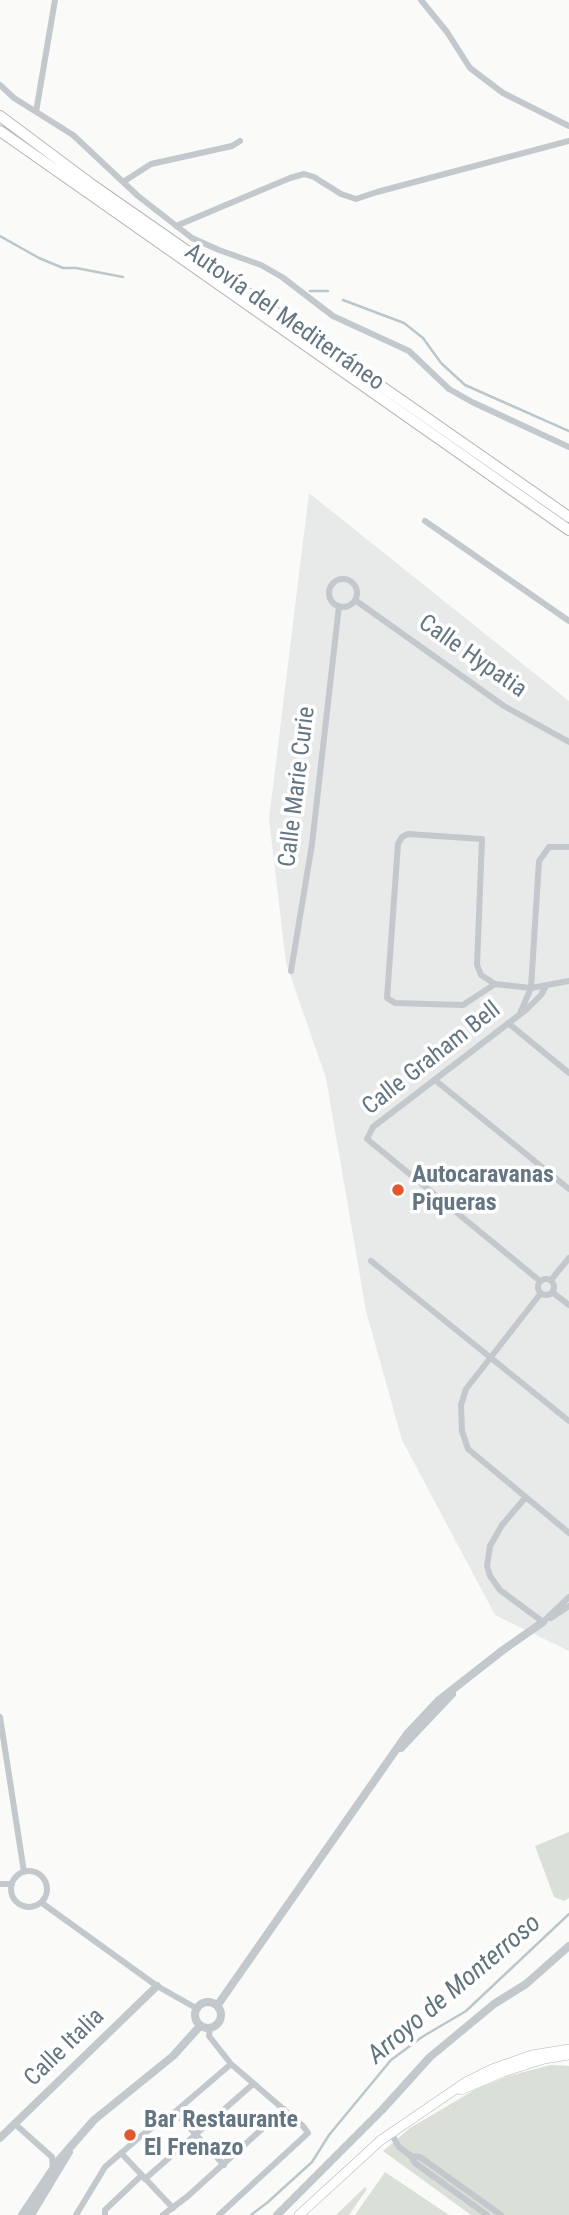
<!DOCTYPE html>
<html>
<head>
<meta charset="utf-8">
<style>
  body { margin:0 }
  canvas { display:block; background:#fafaf8 }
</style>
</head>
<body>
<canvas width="569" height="2215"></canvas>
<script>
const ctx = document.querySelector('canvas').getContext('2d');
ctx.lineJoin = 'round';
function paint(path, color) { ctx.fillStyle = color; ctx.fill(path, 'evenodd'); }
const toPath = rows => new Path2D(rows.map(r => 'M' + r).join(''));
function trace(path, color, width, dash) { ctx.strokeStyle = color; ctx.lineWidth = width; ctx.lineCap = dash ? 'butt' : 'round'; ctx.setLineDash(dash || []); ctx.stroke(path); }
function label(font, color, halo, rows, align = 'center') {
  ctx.font = font + ' "Roboto Condensed",sans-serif'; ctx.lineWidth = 7; ctx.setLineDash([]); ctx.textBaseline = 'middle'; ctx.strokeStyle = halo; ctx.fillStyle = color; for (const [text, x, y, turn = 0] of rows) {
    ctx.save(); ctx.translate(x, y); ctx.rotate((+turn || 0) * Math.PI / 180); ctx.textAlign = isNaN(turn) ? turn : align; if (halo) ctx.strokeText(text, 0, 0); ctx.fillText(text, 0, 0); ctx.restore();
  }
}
paint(toPath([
  [309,493,569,701,569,1651,495,1615,402,1440,366,1311,326,1078,286,963,269,819]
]), '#e8e9e9');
paint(toPath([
  [569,1832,569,1898,564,1901,554,1897,535,1846],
  [551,2065,569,2066,569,2215,471,2215,383,2151,410,2128,476,2089,508,2076],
  [385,2172,449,2215,355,2215],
  [365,2187,367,2189,349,2215,336,2215]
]), '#dadfd7');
trace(toPath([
  [0,236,39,258,63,268,76,268,123,277],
  [310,291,328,291],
  [343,300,404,323,423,338,441,363,465,385,569,431],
  [251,2215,268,2202,312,2162,329,2135,391,2060,422,2037,466,2011,569,1914]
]), '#bbc7cb', 2.5);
const secondary = toPath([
  [461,2090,503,2072,544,2059,569,2055],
  [299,2215,381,2140,466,2082,492,2069,532,2055,569,2049]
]);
const trunk = toPath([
  [0,116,91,184,569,517],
  [0,131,569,530]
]);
trace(secondary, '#b3babf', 10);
trace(trunk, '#b4b9bd', 12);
trace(toPath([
  [421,0,447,32,470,68,503,93,569,126],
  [0,85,14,98,73,135,138,196,192,238,219,250,261,265,282,277,333,316,409,351,449,389,472,402,569,447],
  [36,112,55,0],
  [123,182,151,164,232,146,240,141],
  [176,226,290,178,304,174,314,177,341,194,356,199,377,192,569,141],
  [425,521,569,621],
  '329 593a14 14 0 1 1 28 0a14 14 0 1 1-28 0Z',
  [355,600,504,706,569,742],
  [291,971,312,844,339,606],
  [495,984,463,1005,395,1003,387,998,398,844,402,837,408,834,482,839,477,965,481,975,495,984,531,988,569,981],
  [521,1011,531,988,539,861,549,847,569,847],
  [508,1023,569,1073],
  [435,1080,569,1189],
  [371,1261,569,1421],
  '538 1287a8 8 0 1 1 16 0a8 8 0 1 1-16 0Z',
  [551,1280,569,1258],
  [540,1281,367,1139,373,1127,527,1009,541,995,546,986],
  [552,1292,569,1305],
  [541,1293,466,1389,461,1405,462,1431,468,1449,569,1533],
  [526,1497,502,1525,490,1546,487,1566,490,1576,500,1590,543,1622],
  [551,1618,569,1606],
  [543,1622,569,1597],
  [0,1717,24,1872],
  '11 1889a18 18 0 1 1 36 0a18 18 0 1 1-36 0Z',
  [0,1884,12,1884],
  [42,1903,157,1986,196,2008],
  [210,2028,209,2036,231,2064,303,2126,308,2133,219,2215],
  [175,2112,224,2165],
  [15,2124,52,2157,53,2171],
  [391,2133,399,2147,411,2156,420,2157,501,2215],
  [121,2153,173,2208],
  [411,2156,415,2163,487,2215],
  [145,2179,253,2084],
  [76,2215,105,2167,142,2135,175,2112,231,2064],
  [105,2215,105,2210,142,2175],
  [163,2215,188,2196,284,2109]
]), '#c3c8cc', 6);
trace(toPath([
  [401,1748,452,1694],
  '195 2015a13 13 0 1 1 26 0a13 13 0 1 1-26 0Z',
  [217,2006,407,1734,438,1701,503,1650,543,1622],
  [0,2138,157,1986],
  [22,2215,59,2160,94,2120,173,2056,200,2026],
  [31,2215,69,2152],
  [277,2215,382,2110,430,2057,494,2004,526,1984,569,1946]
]), '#c3c8cc', 8);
trace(secondary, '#fff', 9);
trace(trunk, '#fff', 10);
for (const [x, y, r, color] of [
  [398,1190,7,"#e4572e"],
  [130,2135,7,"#e4572e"]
]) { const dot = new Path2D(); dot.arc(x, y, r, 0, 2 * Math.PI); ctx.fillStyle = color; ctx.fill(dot); trace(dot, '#fff', 2.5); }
label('24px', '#657683', '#fff', [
  ["Autovía del Mediterráneo",284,318,35],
  ["Calle Hypatia",472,657,35],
  ["Calle Marie Curie",298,787,-83],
  ["Calle Graham Bell",432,1059,-38],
  ["Calle Italia",65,2048,-44]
]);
label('bold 24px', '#657683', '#fff', [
  ["Autocaravanas",412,1176],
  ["Piqueras",412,1204],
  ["Bar Restaurante",144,2121],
  ["El Frenazo",144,2149]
], 'left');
label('italic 26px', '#60757c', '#fff', [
  ["Arroyo de Monterroso",455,1990,-40]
]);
</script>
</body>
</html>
